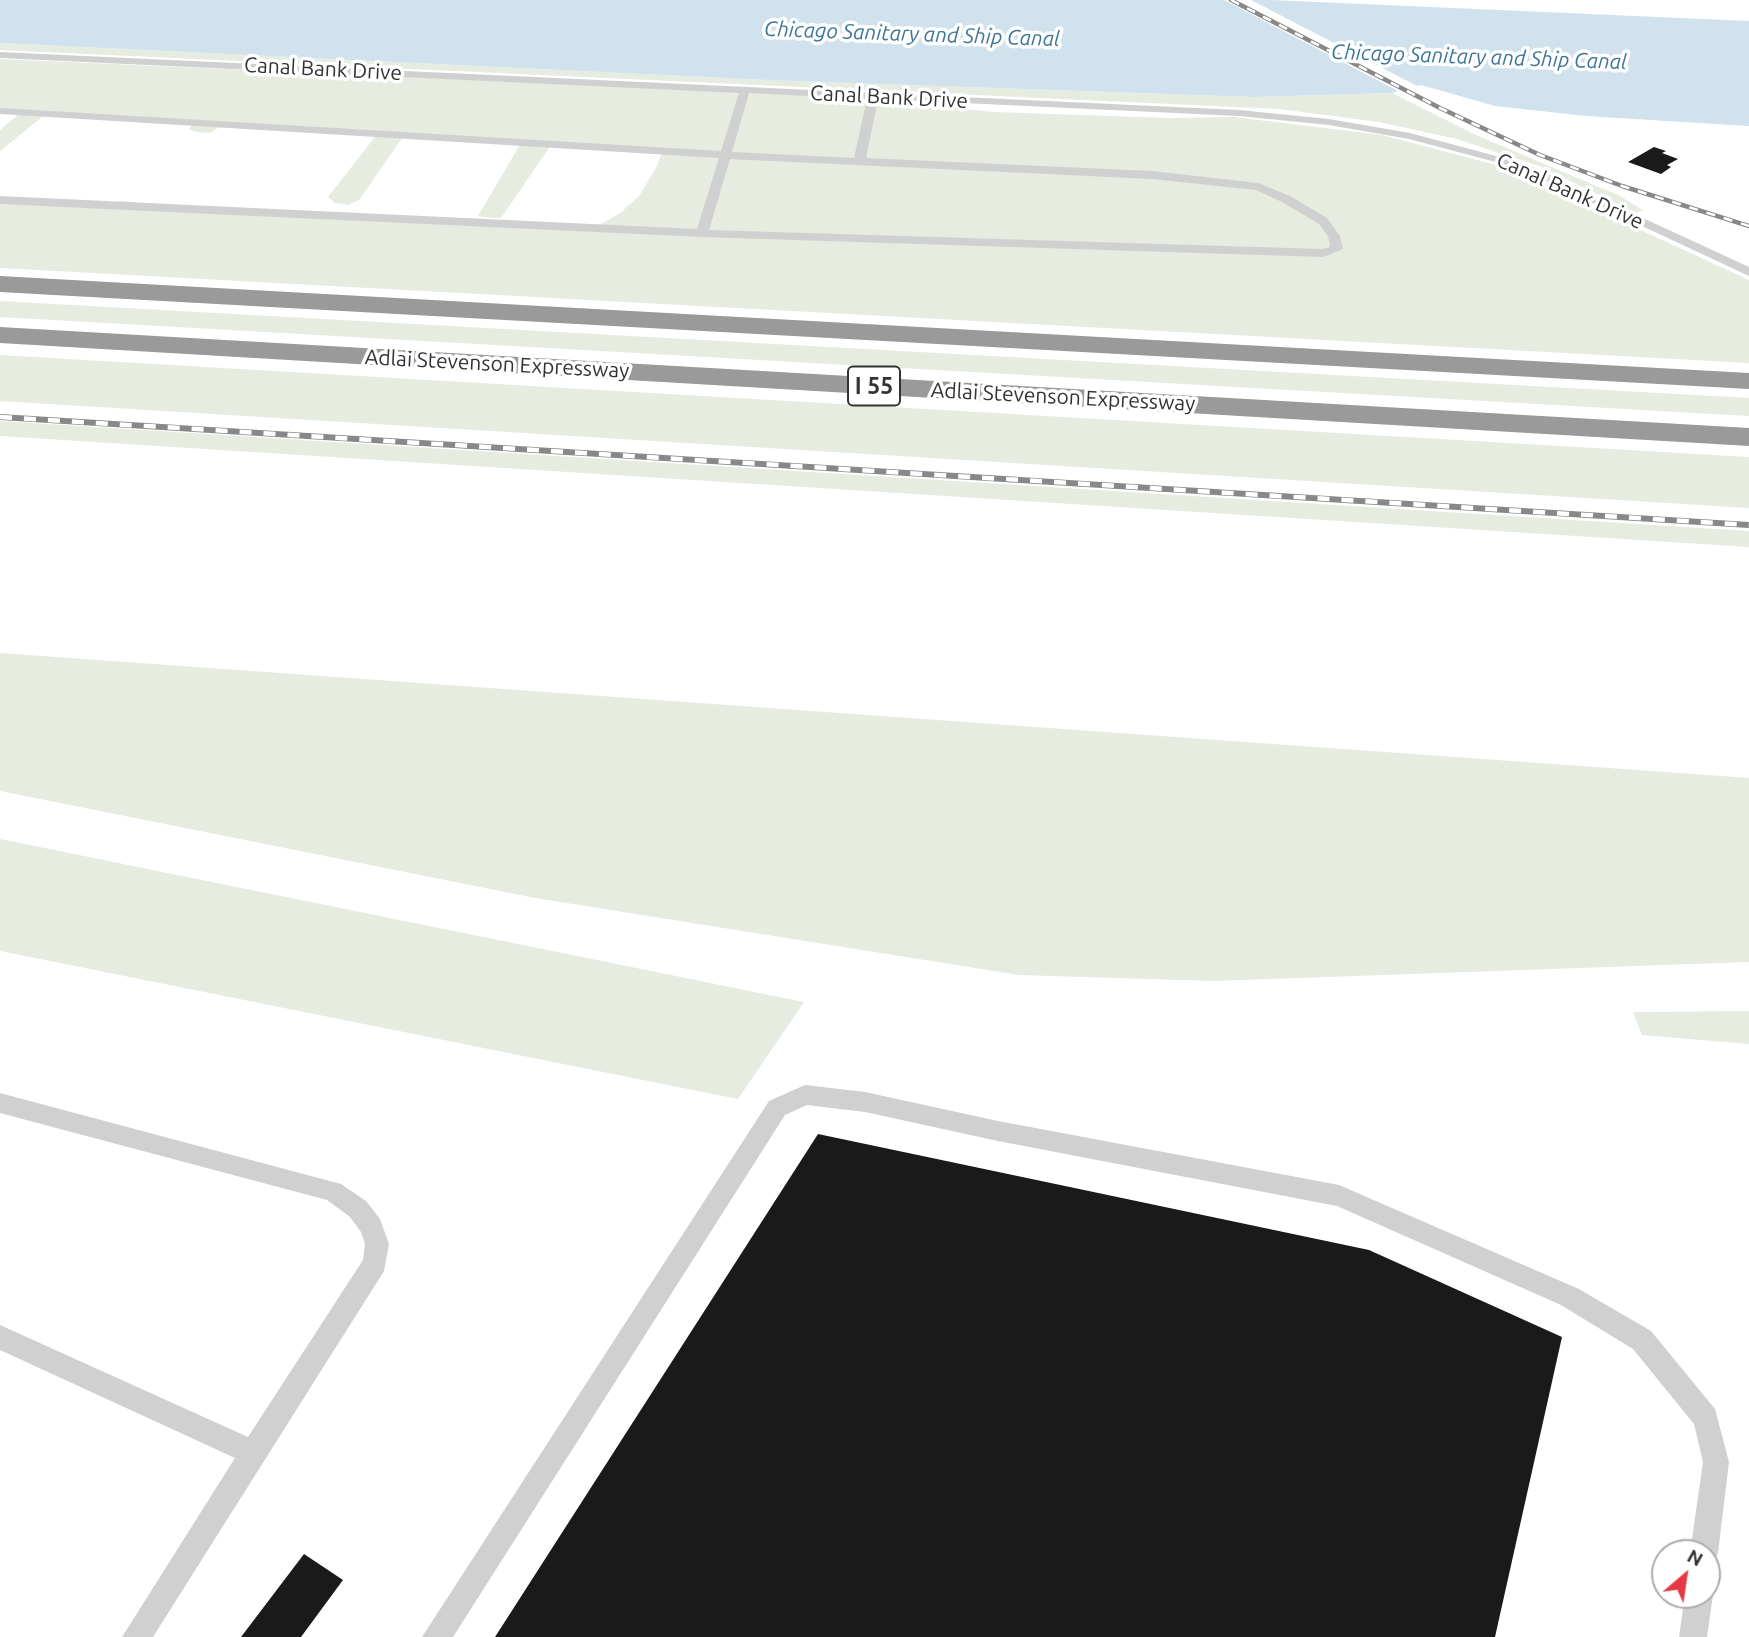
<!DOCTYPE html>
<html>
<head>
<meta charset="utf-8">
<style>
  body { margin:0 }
  #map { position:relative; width:1749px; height:1637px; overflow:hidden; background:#fff; font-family:Ubuntu,sans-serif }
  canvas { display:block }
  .north { position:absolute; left:1651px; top:1539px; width:70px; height:70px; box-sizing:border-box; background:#fff; border:2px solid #adadad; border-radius:50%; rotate:29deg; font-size:19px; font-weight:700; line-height:28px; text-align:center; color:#333 }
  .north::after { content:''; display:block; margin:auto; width:24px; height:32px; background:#e63946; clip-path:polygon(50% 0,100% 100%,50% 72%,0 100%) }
</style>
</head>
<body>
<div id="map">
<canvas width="1749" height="1637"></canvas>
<div class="north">N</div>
</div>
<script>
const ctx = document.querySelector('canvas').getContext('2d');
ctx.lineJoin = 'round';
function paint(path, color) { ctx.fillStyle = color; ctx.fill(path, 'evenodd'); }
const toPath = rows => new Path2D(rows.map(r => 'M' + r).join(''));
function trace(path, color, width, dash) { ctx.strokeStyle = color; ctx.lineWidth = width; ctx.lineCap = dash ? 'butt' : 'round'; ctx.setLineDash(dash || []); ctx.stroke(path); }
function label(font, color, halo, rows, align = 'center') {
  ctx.font = font + ' Ubuntu,sans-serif'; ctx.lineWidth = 7; ctx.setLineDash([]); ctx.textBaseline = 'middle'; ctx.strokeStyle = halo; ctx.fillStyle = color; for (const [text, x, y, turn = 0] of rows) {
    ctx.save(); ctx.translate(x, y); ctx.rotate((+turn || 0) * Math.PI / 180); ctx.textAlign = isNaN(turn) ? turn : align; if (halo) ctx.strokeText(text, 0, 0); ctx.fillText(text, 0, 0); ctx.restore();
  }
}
paint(toPath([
  [0,43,768,80,1253,97,1392,93,1476,135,1618,195,1643,210,1636,213,1539,166,1457,139,1379,122,1279,109,0,50],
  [0,59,851,97,994,112,1169,118,1234,117,1382,135,1504,167,1749,280,1749,363,0,268,0,204,92,208,120,201,134,202,148,209,589,230,619,214,639,196,656,168,663,150,553,142,501,218,492,218,478,216,522,141,405,134,359,200,348,205,335,203,328,197,378,133,224,124,210,133,196,132,189,129,195,121,47,113,0,151,0,130,21,112,0,111],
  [0,301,1749,398,1749,416,0,317],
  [0,355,1749,457,1749,508,0,401],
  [0,421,1749,531,1749,547,0,436],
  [0,653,1749,778,1749,962,1214,981,1019,975,535,898,0,791],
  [0,839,804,1002,738,1099,0,951],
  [1749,1011,1749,1044,1642,1035,1633,1012]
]), '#e6ecdf');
paint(toPath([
  [0,0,1271,0,1749,21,1749,126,1586,116,1495,106,1421,85,1392,93,1253,97,768,80,0,43]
]), '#cfe2ee');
paint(toPath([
  [1224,0,1251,0,1419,87,1400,92]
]), '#fff');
paint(toPath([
  [1654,147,1666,151,1662,153,1678,159,1667,165,1671,167,1661,174,1628,162],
  [818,1134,1369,1250,1562,1337,1495,1637,495,1637],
  [304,1554,343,1580,301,1637,241,1637]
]), '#1a1a1a');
paint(toPath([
  [0,52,1239,110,1329,119,1410,133,1526,164,1749,267,1749,276,1518,168,1409,139,1329,125,1239,116,878,99,866,158,1152,171,1258,183,1290,196,1327,218,1340,236,1343,249,1323,257,702,237,0,204,0,196,697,229,719,158,0,114,0,108,721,151,739,93,0,58,0,52],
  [749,93,867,99,854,158,732,152,749,93],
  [730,159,1152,179,1256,190,1282,202,1319,224,1328,236,1330,247,1322,249,709,230,730,159],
  [805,1085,865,1092,998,1121,1339,1185,1579,1289,1651,1331,1715,1409,1729,1462,1718,1553,1714,1563,1707,1566,1707,1553,1690,1553,1703,1462,1694,1424,1633,1349,1561,1305,1337,1206,998,1141,865,1112,807,1105,785,1115,453,1637,422,1637,769,1101,805,1085],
  [0,1093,341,1184,366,1201,380,1219,389,1244,384,1271,153,1637,122,1637,235,1458,0,1350,0,1325,248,1437,363,1260,365,1244,361,1232,350,1217,327,1200,0,1113,0,1093],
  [1707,1584,1713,1595,1707,1637,1679,1637,1685,1595,1707,1595,1707,1584]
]), '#d0d0d0');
paint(toPath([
  [0,276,1749,373,1749,389,0,292,0,276],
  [0,327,1749,428,1749,446,0,343,0,327]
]), '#9a9a9a');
const railFar1 = toPath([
  [1231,0,1440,108,1540,155,1622,186,1749,226]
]);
const rail = toPath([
  [0,417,1749,525]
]);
trace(railFar1, '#888', 4.5);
trace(rail, '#888', 6);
trace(railFar1, '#fff', 2.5, [9]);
trace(rail, '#fff', 4.5, [12]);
label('italic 21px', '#3f7597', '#fff', [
  ["Chicago Sanitary and Ship Canal",912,34,2],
  ["Chicago Sanitary and Ship Canal",1479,57,2]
]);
label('21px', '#333', '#fff', [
  ["Canal Bank Drive",323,69,3],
  ["Canal Bank Drive",889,97,3],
  ["Canal Bank Drive",1570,191,24],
  ["Adlai Stevenson Expressway",497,364,3],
  ["Adlai Stevenson Expressway",1063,397,3]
]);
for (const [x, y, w] of [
  [874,386,52]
]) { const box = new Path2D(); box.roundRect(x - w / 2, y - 19.5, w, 39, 5); ctx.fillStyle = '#fff'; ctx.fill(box); trace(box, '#333', 2); }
label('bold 23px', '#333', null, [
  ["I 55",874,386]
]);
</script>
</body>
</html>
